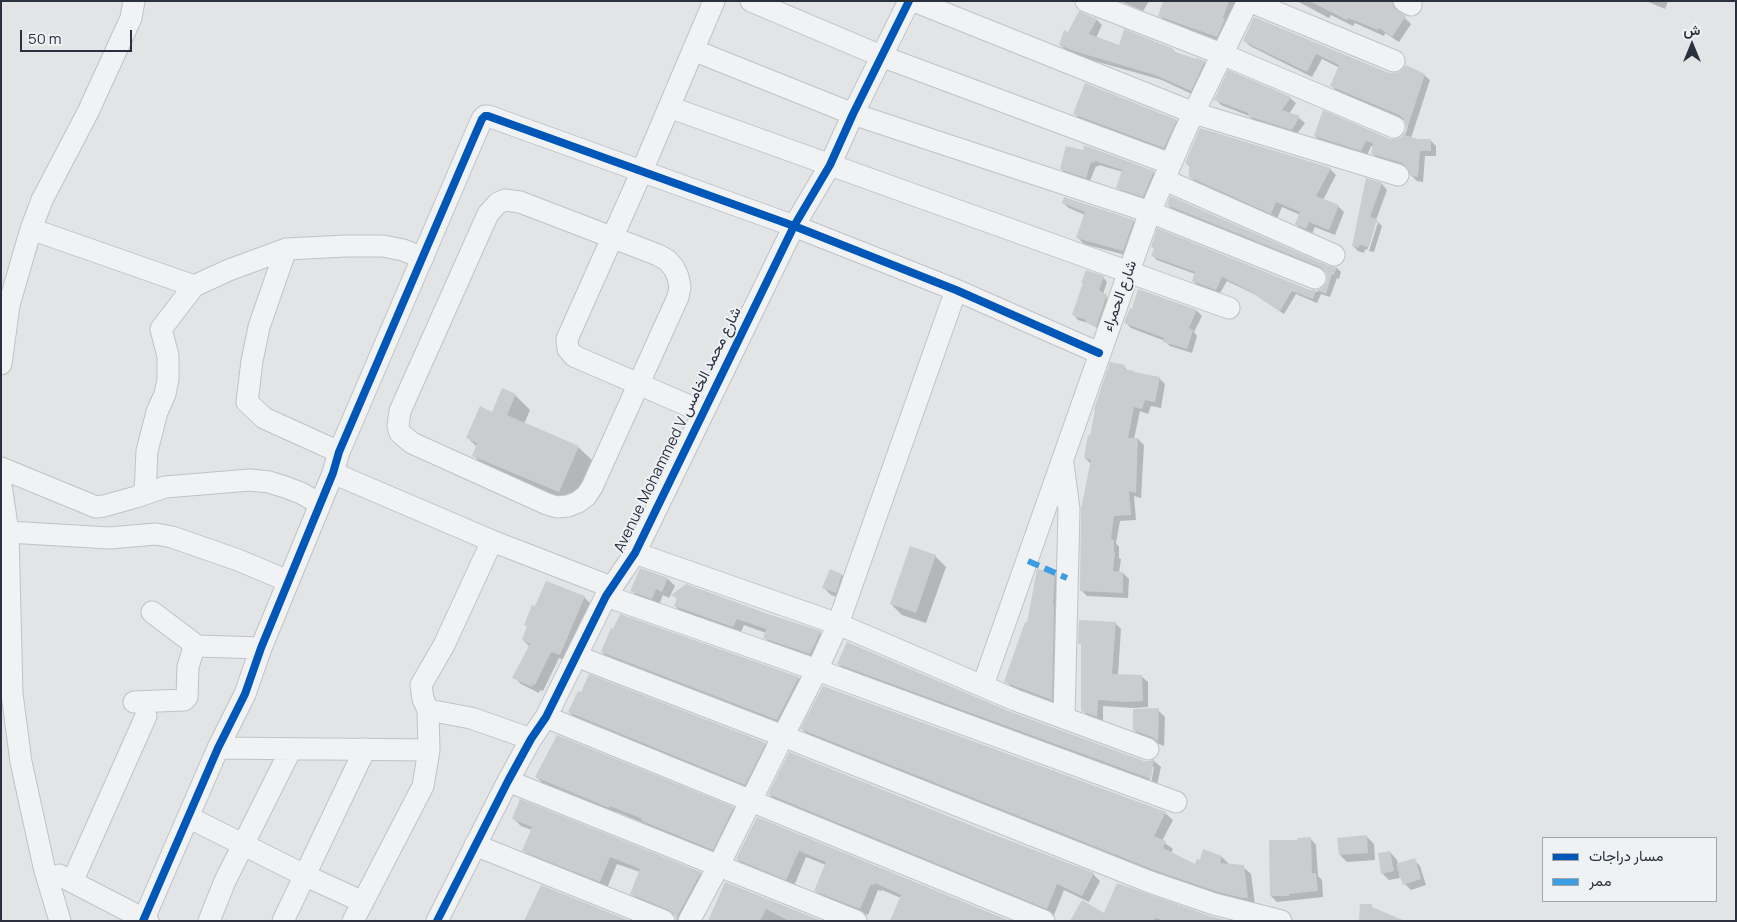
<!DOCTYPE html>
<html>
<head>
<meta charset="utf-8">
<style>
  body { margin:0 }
  #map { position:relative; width:1737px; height:922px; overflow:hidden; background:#e2e4e6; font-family:Manrope,Vazirmatn,sans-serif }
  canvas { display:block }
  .frame { position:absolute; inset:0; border:2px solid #2a303d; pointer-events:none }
  .legend { position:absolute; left:1542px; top:837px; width:175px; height:65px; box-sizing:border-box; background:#eff2f5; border:1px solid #a0a4ab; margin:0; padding:6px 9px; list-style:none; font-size:15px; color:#2a303d }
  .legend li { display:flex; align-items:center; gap:10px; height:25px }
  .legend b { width:25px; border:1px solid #a0a4ab }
  .north { position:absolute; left:1667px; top:20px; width:50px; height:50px; -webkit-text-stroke:4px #eff2f5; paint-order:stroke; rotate:0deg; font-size:14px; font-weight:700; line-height:20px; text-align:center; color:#2a303d }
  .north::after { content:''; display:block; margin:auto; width:18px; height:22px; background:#2a303d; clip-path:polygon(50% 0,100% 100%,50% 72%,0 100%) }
  .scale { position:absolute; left:20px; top:30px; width:112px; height:22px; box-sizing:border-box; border:2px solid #2a303d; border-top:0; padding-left:6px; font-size:15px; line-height:18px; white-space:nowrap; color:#2a303d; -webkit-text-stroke:4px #eff2f5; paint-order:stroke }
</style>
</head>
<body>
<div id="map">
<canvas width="1737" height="922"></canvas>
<div class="frame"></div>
<ul class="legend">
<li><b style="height:6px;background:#0057b8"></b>مسار دراجات</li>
<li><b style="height:6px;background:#3d9de3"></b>ممر</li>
</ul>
<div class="north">ش</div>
<div class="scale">50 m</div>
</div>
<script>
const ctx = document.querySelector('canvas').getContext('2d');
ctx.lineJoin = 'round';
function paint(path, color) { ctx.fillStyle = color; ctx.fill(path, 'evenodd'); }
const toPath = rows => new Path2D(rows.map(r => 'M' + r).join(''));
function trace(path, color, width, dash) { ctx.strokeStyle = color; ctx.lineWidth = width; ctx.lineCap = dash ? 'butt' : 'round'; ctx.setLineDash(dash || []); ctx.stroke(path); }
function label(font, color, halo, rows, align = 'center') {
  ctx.font = font + ' Manrope,Vazirmatn,sans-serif'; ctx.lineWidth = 4; ctx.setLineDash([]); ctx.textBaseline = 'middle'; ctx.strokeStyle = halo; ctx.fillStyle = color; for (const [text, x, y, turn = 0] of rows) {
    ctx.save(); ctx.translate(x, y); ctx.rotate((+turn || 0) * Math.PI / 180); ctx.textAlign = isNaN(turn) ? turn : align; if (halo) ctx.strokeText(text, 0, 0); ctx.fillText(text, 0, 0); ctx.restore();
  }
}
paint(toPath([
  [1120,1,1149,1,1143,11],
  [1165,1,1238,1,1223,42,1166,22,1159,15],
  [1297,1,1400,1,1398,8,1399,12,1411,24,1399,42,1385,33,1384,36,1355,23,1353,26,1331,15,1329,18],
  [1646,1,1668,1,1665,9],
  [1080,13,1097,20,1102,25,1096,38,1120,46,1173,50,1176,53,1204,62,1210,68,1196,96,1162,80,1084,58,1066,50,1060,45,1069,33],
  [1255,18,1389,74,1424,75,1430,80,1411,138,1431,141,1436,146,1436,156,1425,156,1423,182,1417,181,1411,175,1409,168,1378,159,1372,153,1373,146,1371,146,1367,156,1321,142,1315,136,1395,141,1402,138,1406,133,1408,126,1406,121,1337,92,1332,86,1340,68,1322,59,1312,77,1250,46,1244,40],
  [1229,72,1290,98,1296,103,1289,114,1299,118,1305,123,1297,134,1254,121,1249,116,1221,105,1216,99],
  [1075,114,1176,121,1181,126,1169,153,1080,119],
  [1067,148,1153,172,1158,176,1148,200,1122,192,1118,187,1123,172,1099,165,1098,167,1096,166,1090,181,1066,173,1061,169],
  [1186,163,1330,169,1336,175,1323,200,1338,206,1344,212,1335,235,1315,227,1312,234,1302,230,1296,224,1300,215,1282,207,1277,219,1196,183,1190,176,1190,167],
  [1366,180,1382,184,1387,190,1376,220,1382,226,1374,252,1369,251,1378,222,1375,222,1367,250,1365,249,1364,253,1358,251,1353,246],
  [1063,203,1133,221,1139,227,1129,256,1084,244,1078,238,1085,215,1069,208],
  [1168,205,1329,268,1337,268,1341,272,1339,279,1337,278,1330,297,1321,294,1317,303,1296,294,1284,314,1254,294,1227,281,1220,293,1197,285,1193,281,1195,274,1157,260,1153,256,1155,249,1152,246,1310,291,1316,292,1323,289,1328,283,1329,276,1326,271,1172,209],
  [1103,277,1107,282,1103,294,1111,301,1101,330,1088,323,1078,320,1074,315],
  [1139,290,1197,311,1202,316,1194,332,1197,336,1192,353,1170,346,1165,341,1131,328,1126,323,1133,311],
  [1124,367,1128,371,1136,374,1159,378,1165,384,1161,408,1151,406,1148,414,1140,411,1134,439,1138,439,1144,445,1141,498,1134,496,1136,520,1120,521,1116,543,1119,547,1119,558,1121,559,1119,573,1123,573,1129,579,1128,598,1087,596,1081,590,1091,464,1085,458,1091,437],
  [515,395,530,410,524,424,578,447,593,461,574,506,488,470,473,455,477,447,468,438,493,413],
  [935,556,946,567,926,623,902,615,891,604],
  [831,571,842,575,849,582,843,599,831,595,824,588],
  [1054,573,1062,580,1058,706,1013,689,1006,681,1028,624],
  [668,579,675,586,669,598,663,595,659,605,639,598,632,591],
  [673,595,820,632,827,639,817,661,771,644,764,637,766,633,744,625,740,634,682,613,675,606,678,600],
  [584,597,591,604,567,661,559,658,543,691,540,690,539,693,521,684,514,677,530,647,523,640,528,627,525,625,536,608],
  [620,616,799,678,805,685,784,726,609,659,602,652],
  [1115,623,1121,629,1118,675,1141,676,1148,682,1148,707,1134,708,1134,710,1158,710,1165,717,1164,746,1141,737,1134,730,1134,708,1103,706,1103,722,1089,717,1082,710,1082,646,1080,643],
  [838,664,1010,713,1143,762,1150,763,1154,761,1161,767,1157,785,1151,783,1154,767,1152,767,1149,782,845,670],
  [582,694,765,744,772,751,752,791,576,719,569,712],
  [802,729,1165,813,1173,820,1162,841,1173,849,1171,853,1195,866,1200,861,1204,851,1222,857,1229,864,1243,867,1251,874,1255,905,1251,905,1163,877,809,736],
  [540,768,733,808,740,815,720,856,650,828,646,824,617,812,616,814,543,783,536,777],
  [769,794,1093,874,1100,881,1089,902,1064,890,1054,915,776,801],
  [757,818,1007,921,901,898,882,890,881,891,878,890,868,915,822,897,815,890,826,865,806,857,794,886,744,866,737,859],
  [514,819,700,873,707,880,685,921,677,921,676,915,638,900,631,893,640,872,617,864,607,888,531,857,524,850,532,830,521,826],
  [1367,837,1374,844,1375,860,1347,862,1340,855],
  [1310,838,1316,845,1318,876,1322,880,1323,897,1277,902,1271,896,1298,841],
  [1390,852,1397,860,1398,865,1414,860,1420,866,1426,885,1411,890,1405,884,1399,873,1400,878,1389,880,1382,873],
  [726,883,819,921,710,921],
  [1105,915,1210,917,1224,921,1072,921]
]), '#0003');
paint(toPath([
  [1163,1,1229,1,1223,18,1225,19,1217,37,1158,16],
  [1309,1,1392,1,1394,8,1406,16,1392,37,1379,28,1378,30,1348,18,1347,20],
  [1079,11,1097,19,1089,34,1119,45,1124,29,1174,49,1173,51,1196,59,1197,58,1205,61,1191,91,1155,75,1077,52,1059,45,1064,30,1068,32],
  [1254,17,1389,73,1395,73,1401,71,1406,65,1425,74,1405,135,1417,139,1431,139,1431,151,1420,151,1418,177,1410,176,1407,167,1402,163,1371,154,1373,143,1366,141,1361,151,1314,136,1323,110,1390,139,1396,139,1402,137,1406,131,1406,125,1404,119,1399,115,1330,86,1339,65,1316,54,1307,72,1243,41],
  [1228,70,1291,97,1282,110,1300,116,1292,130,1248,116,1248,113,1214,100],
  [1085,83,1177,120,1164,148,1073,114],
  [1200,128,1331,168,1316,196,1339,205,1329,230,1309,222,1306,229,1295,224,1300,212,1276,202,1271,214,1189,177,1189,165,1185,163],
  [1084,145,1154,171,1143,197,1116,188,1122,170,1095,161,1094,163,1091,162,1086,178,1060,169,1066,146,1083,150],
  [1366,178,1382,183,1370,217,1377,219,1369,247,1360,245,1358,248,1352,246],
  [1170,196,1329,266,1337,267,1334,275,1332,274,1326,294,1316,290,1313,299,1292,291,1280,311,1248,290,1222,277,1216,290,1192,281,1195,272,1151,256,1154,248,1151,247,1157,228,1310,290,1316,290,1322,288,1327,282,1327,276,1325,271,1320,267,1167,205],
  [1064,197,1134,220,1123,251,1076,238,1085,212,1062,203],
  [1086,270,1104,276,1099,290,1107,295,1096,327,1085,322,1086,320,1072,315,1083,283,1081,283],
  [1138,289,1197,310,1189,328,1193,330,1187,349,1163,342,1164,338,1124,323,1130,308,1132,309],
  [1110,362,1125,365,1124,369,1134,371,1134,372,1160,377,1155,402,1145,400,1142,409,1134,407,1128,438,1138,438,1136,493,1129,491,1131,515,1114,516,1111,539,1114,540,1114,552,1115,552,1113,571,1123,572,1123,593,1080,591,1081,509,1091,460,1084,458,1088,435,1090,436,1095,410,1094,409],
  [502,388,516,394,507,415,579,446,559,492,472,456,477,443,466,438,480,406,492,412],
  [910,546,936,555,916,613,890,604],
  [640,568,668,578,662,592,656,589,652,599,630,591],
  [830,569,842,574,836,593,822,588],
  [1037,569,1055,572,1053,605,1054,605,1052,700,1004,682,1025,622,1027,623],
  [546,581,585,596,560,655,551,652,535,685,533,684,532,687,512,678,530,644,522,640,527,626,524,625,532,605,535,606],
  [686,584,771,615,821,631,810,654,763,638,766,629,737,619,733,627,674,606,677,598,671,595],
  [620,614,799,677,777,720,601,652,611,628,613,629],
  [1079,620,1116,622,1112,674,1142,675,1143,701,1125,702,1098,700,1097,717,1081,711,1081,644,1078,644],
  [847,642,1011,712,1144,761,1150,761,1154,759,1151,779,837,664],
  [589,674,766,743,745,785,568,712,578,691,581,692],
  [823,686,1166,812,1154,836,1166,841,1163,848,1195,864,1197,859,1200,860,1203,849,1222,856,1220,863,1244,865,1248,898,1243,898,1218,892,1154,870,800,729],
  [1159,708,1158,741,1152,737,1133,730,1133,709],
  [557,735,734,807,713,850,642,821,642,820,640,818,610,806,609,808,535,777],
  [789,752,990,833,1094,873,1082,896,1057,884,1047,909,768,794],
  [520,799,701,872,678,915,677,921,674,914,669,910,630,894,640,869,610,857,600,882,522,851,532,827,512,819],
  [757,817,1010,921,890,921,901,895,875,883,874,885,871,884,860,909,814,891,826,862,799,851,786,880,736,859],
  [1367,835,1368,853,1339,855,1337,838],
  [1311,837,1312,873,1316,873,1318,891,1289,894,1289,896,1270,896,1269,840,1297,840,1297,838],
  [1390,851,1394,871,1381,874,1378,853],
  [1415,858,1421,879,1403,885,1396,864],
  [725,882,822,921,789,921,766,909,760,921,708,921],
  [1117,883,1210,916,1229,921,1165,921,1155,918,1154,921,1070,921,1082,900,1104,913],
  [541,885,630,921,524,921],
  [1360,904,1372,904,1372,907,1405,921,1359,921]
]), '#caccce');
const minor = toPath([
  [751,1,881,56,1171,164],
  [914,1,1194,113,1398,175],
  [1086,1,1224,55,1394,127],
  [1249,1,1394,61],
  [1404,1,1411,5],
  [693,50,853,114,1150,212,1315,278],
  [669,107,1229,308],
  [1165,180,1334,255],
  [505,200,520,202,658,255,667,260,674,268,678,277,680,287,678,297,592,487,586,496,578,502,568,506,557,507,547,504,412,443,400,433,398,426,400,411,488,214,498,203,505,200],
  [31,229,194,286],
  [286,249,259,327,252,361,247,402,264,418,339,452],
  [1,364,9,305,31,229,42,200,88,112,131,18,134,1],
  [703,412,574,356,568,349,567,339,642,171,714,1],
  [1063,464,1069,509,1064,718],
  [1,468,96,507,104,506,136,497,165,487,250,480,269,482,285,487,301,493,320,504],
  [333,473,492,541,611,587],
  [1,485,8,532,12,694,21,762,44,867,60,921],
  [145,493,147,451,157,412,165,394,168,379,168,356,161,329,194,286,229,270,286,249,346,246,383,246,403,250,423,258],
  [8,532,109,538,156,534,172,537,238,560,288,581],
  [635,553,838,624,1015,700,1148,749],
  [606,596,817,670,1176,802],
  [152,612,197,646],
  [576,656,783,736,1150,882,1214,904,1281,921],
  [983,685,1150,212,1185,131,1248,1],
  [134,702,184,700,187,697,188,667,193,650,197,646,261,648],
  [428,710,471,718,531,739],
  [546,717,1044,921],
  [218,748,429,750],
  [508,781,856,921],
  [188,817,304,875,363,902],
  [475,845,664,921],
  [59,875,148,921],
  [72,882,146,716],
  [143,921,218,748,245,694,261,648,333,473,339,452,475,135,482,119,485,116,488,116,794,226,956,290,1099,353],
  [209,921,225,881,291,749],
  [283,921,365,749],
  [353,921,423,786,429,750,428,710,423,699,421,685,444,645,492,541],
  [437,921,508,781,531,739,546,717,606,596,635,553,794,226,830,165,853,114,909,1],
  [689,921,719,865,783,736,817,670,838,624,956,290]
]);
trace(minor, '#c0c2c4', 23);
trace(minor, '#f0f2f3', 21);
trace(toPath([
  [435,2,435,1],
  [1028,561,1067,578]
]), '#3d9de3', 6, [12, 6]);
trace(toPath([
  [143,921,218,748,245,694,261,648,333,473,339,452,475,135,482,119,485,116,488,116,794,226,956,290,1099,353],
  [437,921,508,781,531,739,546,717,606,596,635,553,794,226,830,165,853,114,909,1]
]), '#0057b8', 8);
label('15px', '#2a303d', '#eff2f5', [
  ["شارع الحمراء",1120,296,-70],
  ["Avenue Mohammed V شارع محمد الخامس",678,430,-64]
]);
</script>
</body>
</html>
